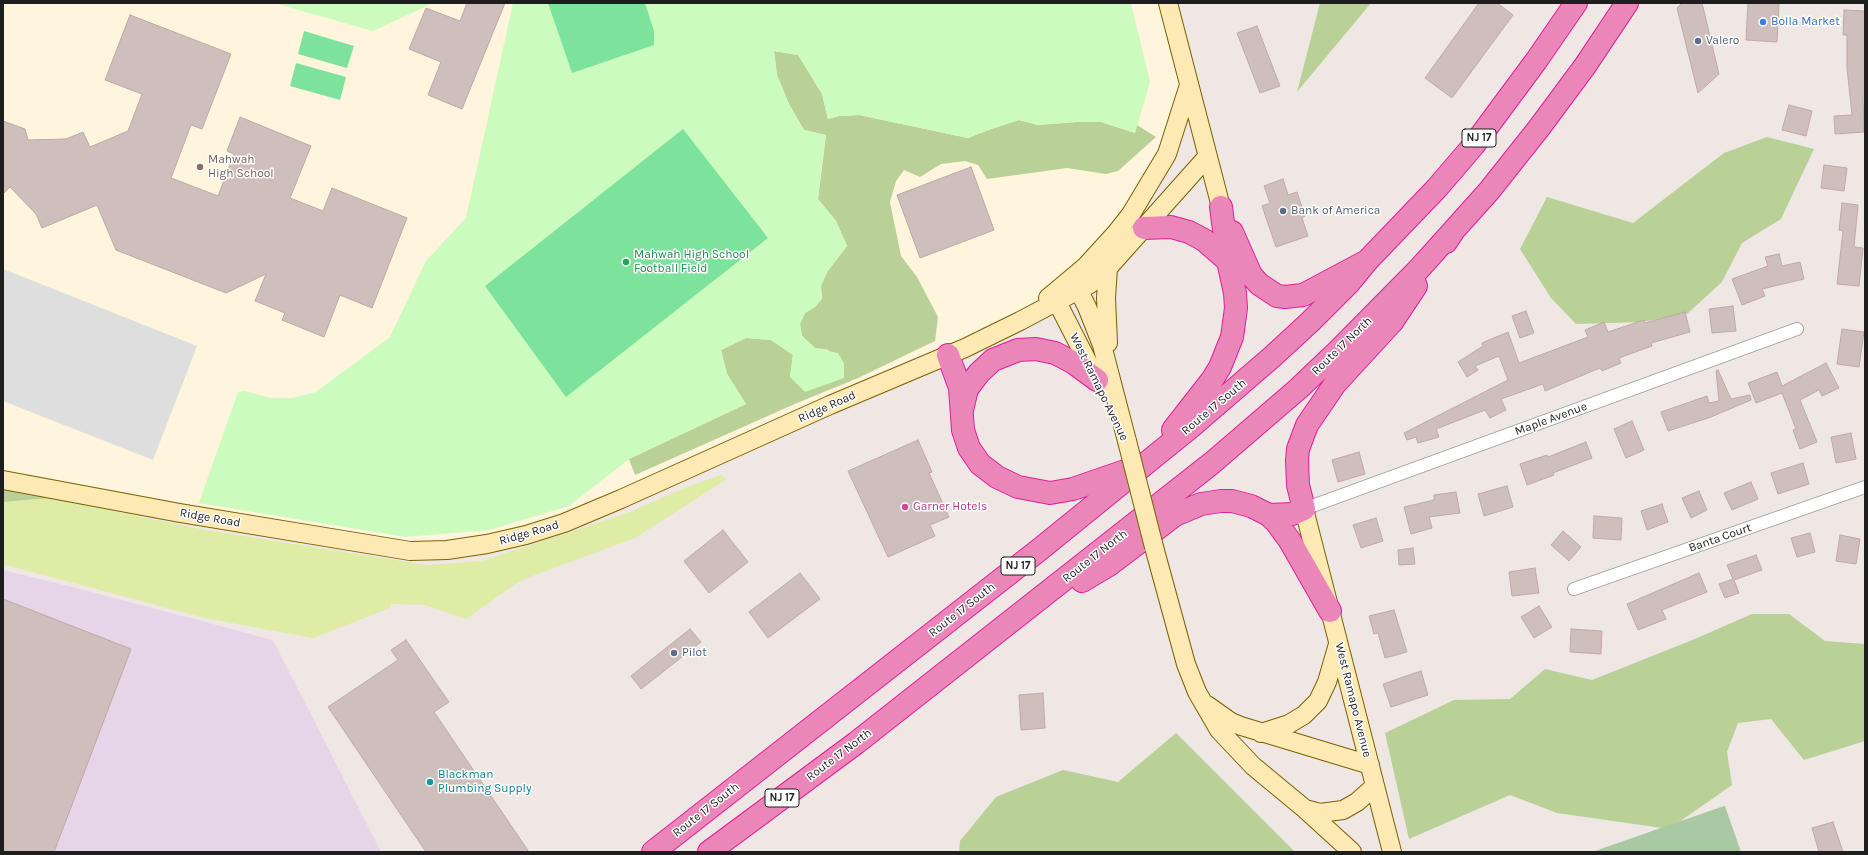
<!DOCTYPE html>
<html>
<head>
<meta charset="utf-8">
<style>
  body { margin:0 }
  #map { position:relative; width:1868px; height:855px; overflow:hidden; background:#efe7e3; font-family:Karla,sans-serif }
  canvas { display:block }
  .frame { position:absolute; inset:0; border:4px solid #1e1e1e; pointer-events:none }
</style>
</head>
<body>
<div id="map">
<canvas width="1868" height="855"></canvas>
<div class="frame"></div>
</div>
<script>
const ctx = document.querySelector('canvas').getContext('2d');
ctx.lineJoin = 'round';
function paint(path, color) { ctx.fillStyle = color; ctx.fill(path, 'evenodd'); }
const toPath = rows => new Path2D(rows.map(r => 'M' + r).join(''));
function trace(path, color, width, dash) { ctx.strokeStyle = color; ctx.lineWidth = width; ctx.lineCap = dash ? 'butt' : 'round'; ctx.setLineDash(dash || []); ctx.stroke(path); }
function label(font, color, halo, rows, align = 'center') {
  ctx.font = font + ' Karla,sans-serif'; ctx.lineWidth = 3; ctx.setLineDash([]); ctx.textBaseline = 'middle'; ctx.strokeStyle = halo; ctx.fillStyle = color; for (const [text, x, y, turn = 0] of rows) {
    ctx.save(); ctx.translate(x, y); ctx.rotate((+turn || 0) * Math.PI / 180); ctx.textAlign = isNaN(turn) ? turn : align; if (halo) ctx.strokeText(text, 0, 0); ctx.fillText(text, 0, 0); ctx.restore();
  }
}
paint(toPath([
  [3,570,88,591,273,640,381,852,3,852]
]), '#e6d5e9');
paint(toPath([
  [3,3,1168,3,1189,85,1143,195,1020,321,564,523,447,550,3,480]
]), '#fff4dc');
paint(toPath([
  [721,475,727,479,635,538,527,578,514,585,466,619,425,605,391,604,390,608,313,638,205,618,6,565,3,566,3,502,50,498,205,530,427,565,482,561,630,512,684,488]
]), '#deeca6');
paint(toPath([
  [1320,3,1371,3,1297,92],
  [774,51,798,55,822,94,828,119,839,116,859,115,968,138,991,129,1019,120,1038,125,1076,122,1101,122,1135,133,1137,125,1156,137,1118,171,1106,174,1067,168,987,179,978,165,965,161,941,164,920,177,904,170,896,181,890,202,901,256,917,277,938,317,935,341,858,378,797,403,635,475,629,459,746,404,727,374,721,350,746,338,771,340,793,355,790,377,829,350,815,348,802,336,800,324,805,313,815,307,822,299,821,286,827,272,847,246,836,221,818,199,826,135,804,130,789,104,777,75],
  [1767,137,1814,149,1781,219,1742,243,1722,282,1687,314,1642,322,1576,324,1551,298,1520,249,1547,197,1633,223,1724,153],
  [3,480,50,498,3,502],
  [1752,614,1789,614,1825,641,1865,644,1865,741,1804,760,1771,719,1738,723,1727,752,1732,785,1669,829,1557,813,1510,795,1409,839,1385,733,1454,700,1510,699,1545,669,1592,680,1690,641],
  [1176,733,1295,852,959,852,960,841,996,797,1063,770,1118,782]
]), '#b9d096');
paint(toPath([
  [1725,806,1741,852,1592,852,1724,806]
]), '#a9c9a3');
paint(toPath([
  [274,3,433,3,373,31],
  [513,3,1131,3,1150,82,1135,133,1101,122,1076,122,1038,125,1019,120,991,129,968,138,859,115,839,116,828,119,822,94,798,55,774,51,777,75,789,104,804,130,826,135,818,199,836,221,847,246,827,272,821,286,822,299,815,307,805,313,800,324,802,336,815,348,838,353,844,363,844,378,805,392,790,377,793,355,771,340,746,338,721,350,727,374,746,404,629,459,569,506,489,530,405,537,199,503,238,392,245,391,270,398,292,398,316,392,390,337,426,261,466,218]
]), '#ccfbbe');
paint(toPath([
  [548,3,645,3,654,31,654,45,572,73],
  [304,31,354,46,347,68,298,54],
  [296,63,346,77,340,100,290,86],
  [683,129,768,238,566,397,485,286]
]), '#7de29c');
paint(toPath([
  [3,269,197,346,153,460,3,401]
]), '#dedede');
const building = toPath([
  [467,3,505,3,462,109,428,95,441,62,409,49,426,8,460,21,467,3],
  [1479,3,1497,3,1513,15,1452,98,1425,78,1479,3],
  [1682,3,1702,3,1719,74,1698,93,1677,8,1682,3],
  [1748,3,1779,3,1777,42,1746,40,1748,3],
  [1844,10,1865,11,1865,96,1863,96,1864,132,1835,134,1834,116,1852,115,1847,68,1847,35,1843,35,1844,10],
  [130,15,231,54,202,129,191,125,171,178,218,196,234,154,227,151,240,117,311,146,290,198,323,211,332,188,407,218,372,308,340,295,324,337,282,320,285,313,255,301,266,274,226,293,116,250,97,205,42,228,36,214,10,187,3,194,3,121,25,129,28,140,66,139,83,132,90,147,128,131,142,94,105,80,130,15],
  [1257,26,1280,86,1260,93,1237,33,1257,26],
  [1789,105,1812,111,1806,136,1782,130,1789,105],
  [1824,165,1847,168,1844,191,1821,188,1824,165],
  [971,167,994,230,920,258,897,195,971,167],
  [1283,179,1288,195,1297,192,1305,216,1302,218,1308,236,1276,247,1262,206,1270,203,1264,186,1283,179],
  [1842,203,1858,205,1854,247,1863,248,1859,286,1837,284,1843,231,1839,230,1842,203],
  [1779,254,1782,266,1800,262,1804,279,1762,289,1765,296,1742,305,1732,279,1768,266,1765,257,1779,254],
  [1733,306,1736,331,1712,333,1709,309,1733,306],
  [1526,311,1534,333,1520,338,1512,316,1526,311],
  [1685,312,1690,332,1651,343,1652,346,1619,358,1621,363,1602,371,1600,368,1545,391,1543,384,1501,399,1506,410,1490,418,1485,410,1436,429,1439,437,1418,443,1416,437,1407,440,1404,433,1508,380,1499,356,1475,366,1478,370,1467,377,1458,362,1483,346,1482,343,1508,332,1519,363,1588,337,1585,330,1604,322,1608,332,1644,320,1645,323,1685,312],
  [1842,329,1864,332,1859,367,1837,364,1842,329],
  [1826,363,1839,388,1822,396,1819,390,1800,400,1817,442,1800,449,1793,430,1796,429,1782,393,1756,403,1748,383,1777,372,1782,386,1826,363],
  [1718,370,1731,399,1750,395,1751,400,1711,417,1668,431,1661,412,1707,396,1709,403,1719,401,1716,371,1718,370],
  [1632,421,1644,450,1626,458,1614,429,1632,421],
  [1851,433,1856,459,1836,463,1831,437,1851,433],
  [918,440,932,472,929,473,949,517,930,525,935,536,888,557,848,471,918,440],
  [1586,442,1592,458,1553,473,1554,475,1527,485,1520,464,1547,455,1548,457,1586,442],
  [1359,452,1365,474,1338,482,1332,460,1359,452],
  [1803,463,1809,484,1778,494,1771,473,1803,463],
  [1751,482,1758,499,1732,510,1724,493,1751,482],
  [1507,486,1513,507,1484,516,1478,494,1507,486],
  [1699,491,1707,510,1691,518,1682,498,1699,491],
  [1456,492,1460,513,1429,517,1432,528,1411,534,1404,507,1434,500,1434,495,1456,492],
  [1662,504,1668,522,1647,530,1641,511,1662,504],
  [1594,516,1622,518,1621,540,1593,538,1594,516],
  [1376,518,1383,541,1361,548,1353,525,1376,518],
  [723,530,748,562,709,593,684,561,723,530],
  [1563,531,1581,547,1569,561,1551,545,1563,531],
  [1810,533,1815,552,1797,557,1791,538,1810,533],
  [1840,535,1860,539,1856,564,1836,561,1840,535],
  [1413,548,1415,564,1399,565,1398,550,1413,548],
  [1756,555,1762,570,1734,580,1739,593,1725,598,1719,584,1733,579,1727,565,1756,555],
  [1535,568,1539,593,1512,596,1509,572,1535,568],
  [800,573,820,599,768,638,749,612,800,573],
  [1699,573,1707,592,1662,610,1666,619,1638,630,1627,604,1699,573],
  [3,599,131,649,54,852,3,852,3,599],
  [1539,606,1552,627,1534,638,1521,617,1539,606],
  [1394,610,1407,652,1385,658,1378,633,1374,634,1369,616,1394,610],
  [690,629,701,642,641,689,631,676,690,629],
  [1571,629,1602,631,1601,654,1570,652,1571,629],
  [406,640,449,702,434,712,529,852,426,852,328,707,398,660,391,650,406,640],
  [1421,671,1428,695,1391,707,1383,684,1421,671],
  [1043,693,1045,728,1021,730,1019,695,1043,693],
  [1833,822,1843,852,1819,852,1812,828,1833,822]
]);
paint(building, '#cfbfbc');
trace(building, '#c1a8a5', 1);
const street = toPath([
  [1304,509,1797,329],
  [1574,589,1865,487]
]);
const secondary = toPath([
  [1168,3,1221,207],
  [1070,283,1082,297,1087,307,1102,345,1127,441],
  [1053,294,1097,380],
  [1048,298,1085,267,1116,233,1131,214,1167,154,1189,85],
  [1108,343,1106,298,1108,268],
  [3,480,180,513,410,551,447,550,487,544,526,535,564,523,621,499,830,405,965,348,1020,321,1090,284,1108,268,1207,157],
  [1304,509,1392,852],
  [1154,547,1186,664,1197,692,1219,730,1253,766,1305,809,1352,852],
  [1207,705,1231,722,1241,726,1370,765],
  [1261,733,1289,724,1304,715,1318,701,1327,682,1338,644],
  [1305,809,1320,813,1343,810,1357,802,1375,786]
]);
const highway = toPath([
  [1144,228,1171,227,1189,232,1204,240,1228,261],
  [1232,232,1251,275,1259,284,1277,296,1285,297,1303,295,1367,261,1437,188,1473,146,1536,61,1576,3],
  [1446,242,1454,230,1489,191,1539,128,1585,66,1627,3],
  [948,355,960,388,963,430,969,448,980,464,997,477,1018,487,1050,493,1073,489,1131,469],
  [963,406,967,389,979,373,993,360,1018,350,1036,349,1055,353,1074,363,1097,380],
  [1173,430,1212,380,1220,367,1232,337,1236,308,1235,293,1228,261,1221,207],
  [1269,515,1292,514,1304,509,1298,485,1297,460,1298,449,1307,425,1335,384,1392,322,1416,286],
  [1082,581,1109,565,1175,515,1201,504,1221,501,1232,501,1251,506,1269,515,1276,522,1290,541,1330,611],
  [653,852,1039,550,1192,426,1272,357,1310,322,1348,284,1367,261],
  [709,852,856,743,1212,463,1298,389,1338,351,1418,270,1454,230]
]);
trace(street, '#9f9f9f', 14);
trace(secondary, '#796100', 20);
trace(highway, '#e01d9c', 24);
trace(street, '#fff', 12);
trace(secondary, '#fce9b4', 18);
trace(highway, '#ea87b8', 22);
const secondaryBridge = toPath([
  [1127,441,1154,547]
]);
trace(secondaryBridge, '#796100', 20, []);
trace(secondaryBridge, '#fce9b4', 18);
for (const [x, y, r, color] of [
  [1763,22,4,"#3f7fe0"],
  [1698,41,4,"#5c6f8a"],
  [200,167,4,"#8d6e63"],
  [1283,211,4,"#5c6f8a"],
  [626,262,4,"#2e9e5b"],
  [905,507,4,"#d1479c"],
  [674,653,4,"#5c6f8a"],
  [430,782,4,"#0f9aa8"]
]) { const dot = new Path2D(); dot.arc(x, y, r, 0, 2 * Math.PI); ctx.fillStyle = color; ctx.fill(dot); trace(dot, '#fff', 1.5); }
for (const [x, y, w] of [
  [1479,138,34],
  [1018,566,34],
  [782,798,34]
]) { const box = new Path2D(); box.roundRect(x - w / 2, y - 9, w, 18, 3); ctx.fillStyle = '#fff'; ctx.fill(box); trace(box, '#1e1e1e', 1); }
label('bold 11px', '#1e1e1e', null, [
  ["NJ 17",1479,138],
  ["NJ 17",1018,566],
  ["NJ 17",782,798]
]);
label('12px', '#366cbe', '#fff', [
  ["Bolla Market",1771,22]
], 'left');
label('12px', '#4e5e75', '#fff', [
  ["Valero",1706,41],
  ["Bank of America",1291,211],
  ["Pilot",682,653]
], 'left');
label('12px', '#785e54', '#fff', [
  ["Mahwah",208,160],
  ["High School",208,174]
], 'left');
label('12px', '#27864d', '#fff', [
  ["Mahwah High School",634,255],
  ["Football Field",634,269]
], 'left');
label('12px', '#1e1e1e', '#fff', [
  ["Route 17 North",1342,346,-44],
  ["West Ramapo Avenue",1099,387,64],
  ["Ridge Road",827,407,-24],
  ["Route 17 South",1214,407,-40],
  ["Maple Avenue",1551,419,-20],
  ["Ridge Road",210,518,10],
  ["Ridge Road",529,533,-16],
  ["Banta Court",1720,538,-19],
  ["Route 17 North",1095,556,-38],
  ["Route 17 South",962,610,-38],
  ["West Ramapo Avenue",1353,700,76],
  ["Route 17 North",839,755,-37],
  ["Route 17 South",706,810,-38]
]);
label('12px', '#b23c85', '#fff', [
  ["Garner Hotels",913,507]
], 'left');
label('12px', '#0d838f', '#fff', [
  ["Blackman",438,775],
  ["Plumbing Supply",438,789]
], 'left');
</script>
</body>
</html>
